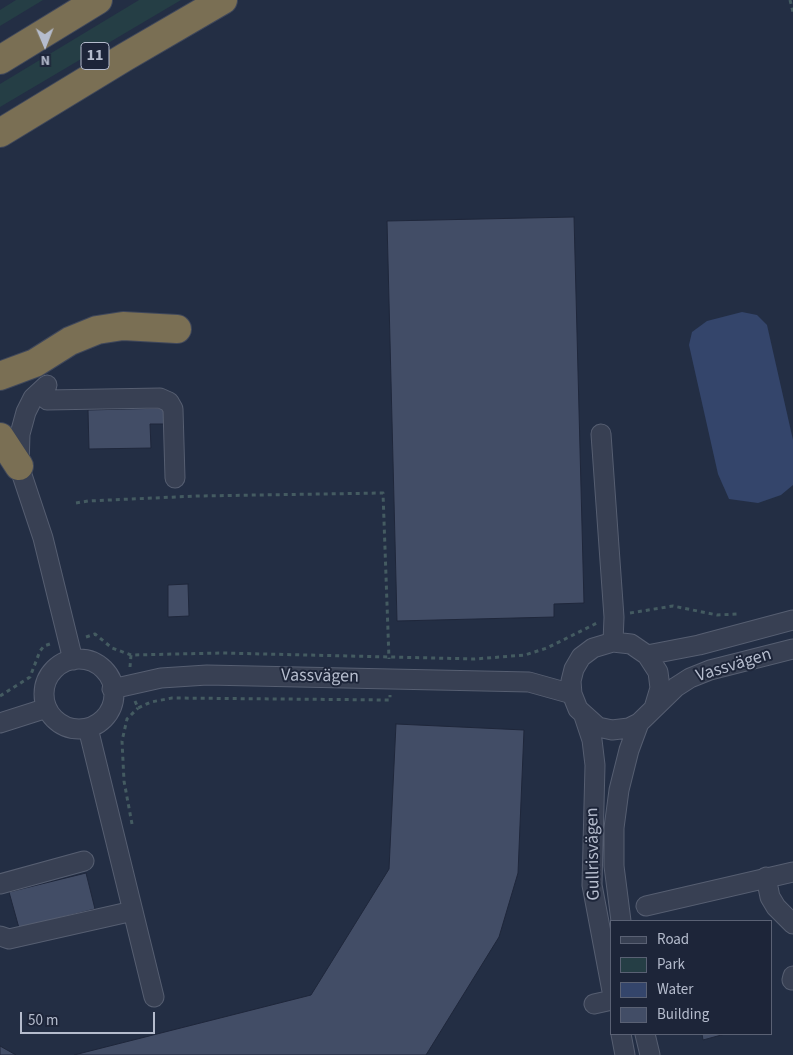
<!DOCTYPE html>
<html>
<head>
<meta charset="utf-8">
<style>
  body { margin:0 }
  #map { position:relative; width:793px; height:1055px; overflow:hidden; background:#232e44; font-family:"Source Sans 3",sans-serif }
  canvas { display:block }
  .legend { position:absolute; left:610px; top:920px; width:162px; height:115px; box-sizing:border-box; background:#1d2539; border:1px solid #5a6174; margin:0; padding:6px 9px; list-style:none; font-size:15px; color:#b5bccd }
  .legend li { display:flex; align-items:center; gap:10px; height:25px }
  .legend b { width:25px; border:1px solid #5a6174 }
  .north { position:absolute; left:20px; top:20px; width:50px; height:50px; -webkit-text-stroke:4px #1d2539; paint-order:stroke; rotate:179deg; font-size:14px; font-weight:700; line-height:20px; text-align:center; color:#b5bccd }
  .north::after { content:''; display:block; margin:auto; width:18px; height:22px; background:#b5bccd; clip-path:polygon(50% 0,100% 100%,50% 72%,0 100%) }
  .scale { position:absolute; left:20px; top:1012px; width:135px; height:22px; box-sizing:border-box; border:2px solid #b5bccd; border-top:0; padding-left:6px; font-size:15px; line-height:18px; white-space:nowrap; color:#b5bccd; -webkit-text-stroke:4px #1d2539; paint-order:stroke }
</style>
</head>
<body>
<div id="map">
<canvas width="793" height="1055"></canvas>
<ul class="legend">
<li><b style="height:6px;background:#384053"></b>Road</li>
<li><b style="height:14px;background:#253e45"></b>Park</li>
<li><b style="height:14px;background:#34456b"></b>Water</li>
<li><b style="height:14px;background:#424d66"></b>Building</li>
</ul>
<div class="north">N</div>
<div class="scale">50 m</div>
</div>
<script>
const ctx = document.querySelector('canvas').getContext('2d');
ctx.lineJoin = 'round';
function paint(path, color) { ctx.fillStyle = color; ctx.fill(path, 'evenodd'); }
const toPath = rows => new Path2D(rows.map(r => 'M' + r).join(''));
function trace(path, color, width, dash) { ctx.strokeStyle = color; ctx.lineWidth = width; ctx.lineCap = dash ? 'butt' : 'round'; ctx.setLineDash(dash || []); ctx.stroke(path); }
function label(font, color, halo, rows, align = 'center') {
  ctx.font = font + ' "Source Sans 3",sans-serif'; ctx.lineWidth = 4; ctx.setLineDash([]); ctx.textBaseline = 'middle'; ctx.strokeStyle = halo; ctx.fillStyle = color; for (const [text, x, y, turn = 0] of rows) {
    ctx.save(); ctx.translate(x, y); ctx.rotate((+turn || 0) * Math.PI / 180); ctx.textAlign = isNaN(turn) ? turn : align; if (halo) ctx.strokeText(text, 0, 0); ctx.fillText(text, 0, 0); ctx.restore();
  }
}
paint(toPath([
  [16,0,43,0,0,26,0,10],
  [139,0,181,0,0,107,0,84]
]), '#253e45');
paint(toPath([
  [742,312,757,315,767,325,793,440,793,485,781,495,758,503,729,499,718,474,689,345,692,332,707,321]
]), '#34456b');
const building = toPath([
  [574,217,584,603,554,604,554,617,397,621,387,221,574,217],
  [164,408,164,424,150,424,151,448,89,449,88,410,164,408],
  [188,584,189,616,168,617,168,585,188,584],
  [396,724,524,730,518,873,499,937,426,1055,74,1055,311,995,389,869,396,724],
  [86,873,95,909,19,928,9,892,86,873],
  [702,1034,725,1034,703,1040,702,1034],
  [0,1046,16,1055,0,1055,0,1046]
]);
paint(building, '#424d66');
trace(building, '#1f273b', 1);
const minor = toPath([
  [47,385,33,398,26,412,20,434,19,466,43,538,73,660],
  [47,400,160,398,169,402,173,409,175,478],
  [601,434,614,617,613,642],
  [647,655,699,645,793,620],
  '44 694a35 35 0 1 1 70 0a35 35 0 1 1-70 0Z',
  [112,689,161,678,207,675,529,682,572,694],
  [654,708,660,688,658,672,647,655,631,644,613,642,593,648,581,657,574,669,571,681,572,694,578,709,598,727,612,730,629,728,639,723,676,687,690,678,710,670,793,649],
  [584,716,592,740,595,765,592,885,612,991],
  [0,723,47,708],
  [88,728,154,997],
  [766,877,770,897,776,907,793,924],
  [0,884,84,861],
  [646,906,793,872],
  [621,921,614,866,614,828,619,790,629,750,639,723],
  [0,936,9,939,133,911],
  [792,980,793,976],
  [594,1004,612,1000],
  [621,1034,625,1055],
  [645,1034,650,1055]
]);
const highway = toPath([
  [0,60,98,0],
  [0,133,125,57,223,0],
  [0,376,35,363,70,341,97,330,123,326,177,329],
  [0,437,19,466]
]);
trace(minor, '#565e71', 21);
trace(highway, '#40485b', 30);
trace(toPath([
  [790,0,793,12],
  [76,503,88,501,197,496,383,493,389,659],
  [630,613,673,606,717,615,737,614],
  [86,637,95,634,112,648,131,655,222,653,475,659,525,655,547,648,597,623],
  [130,667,131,655],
  [0,696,30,677,40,651,44,646,50,644],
  [135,701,138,708,151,702,172,698,390,700,390,695],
  [132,824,124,781,122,741,127,719,138,708]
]), '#445b61', 3, [4, 4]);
trace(minor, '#384053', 19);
trace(highway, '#7a6f54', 28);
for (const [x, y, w] of [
  [95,56,28]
]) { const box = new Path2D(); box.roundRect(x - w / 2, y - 13.5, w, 27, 4); ctx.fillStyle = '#1d2539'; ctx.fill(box); trace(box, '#b5bccd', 1); }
label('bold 16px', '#b5bccd', null, [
  ["11",95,56]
]);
label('18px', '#b5bccd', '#1d2539', [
  ["Vassvägen",734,666,-17],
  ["Vassvägen",320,677,1],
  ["Gullrisvägen",594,854,-91]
]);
</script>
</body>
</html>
